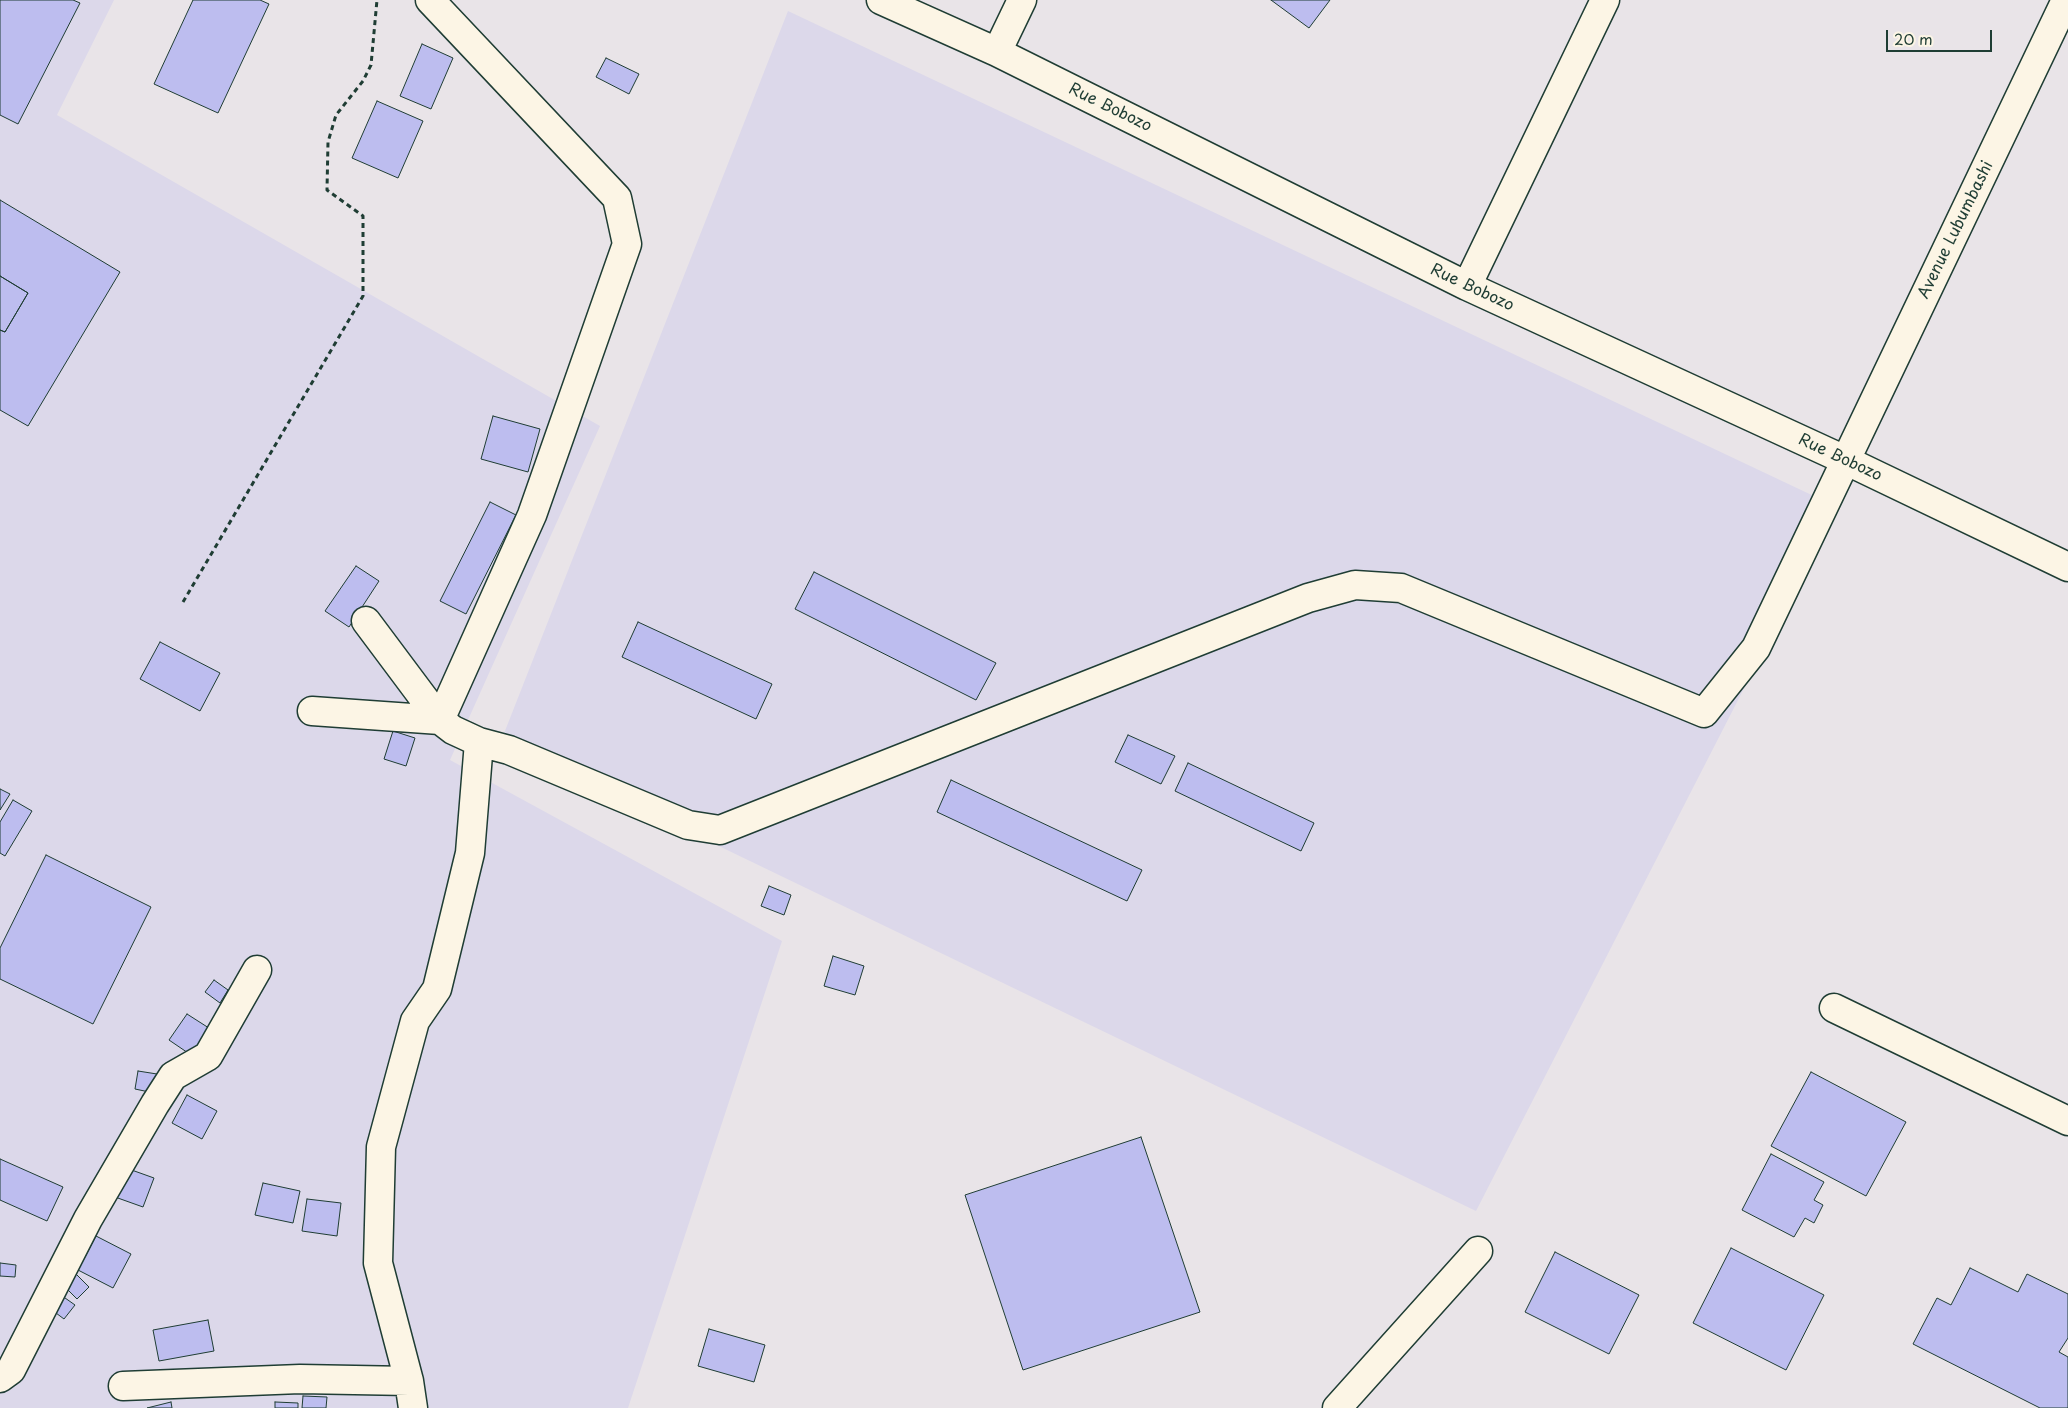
<!DOCTYPE html>
<html>
<head>
<meta charset="utf-8">
<style>
  body { margin:0 }
  #map { position:relative; width:2068px; height:1408px; overflow:hidden; background:#e9e4e8; font-family:"Playpen Sans",sans-serif }
  canvas { display:block }
  .scale { position:absolute; left:1886px; top:30px; width:106px; height:22px; box-sizing:border-box; border:2px solid #1f3d34; border-top:0; padding-left:6px; font-size:15px; line-height:18px; white-space:nowrap; color:#1f3d34; -webkit-text-stroke:4px #fcf5e5; paint-order:stroke }
</style>
</head>
<body>
<div id="map">
<canvas width="2068" height="1408"></canvas>
<div class="scale">20 m</div>
</div>
<script>
const ctx = document.querySelector('canvas').getContext('2d');
ctx.lineJoin = 'round';
function paint(path, color) { ctx.fillStyle = color; ctx.fill(path, 'evenodd'); }
const toPath = rows => new Path2D(rows.map(r => 'M' + r).join(''));
function trace(path, color, width, dash) { ctx.strokeStyle = color; ctx.lineWidth = width; ctx.lineCap = dash ? 'butt' : 'round'; ctx.setLineDash(dash || []); ctx.stroke(path); }
function label(font, color, halo, rows, align = 'center') {
  ctx.font = font + ' "Playpen Sans",sans-serif'; ctx.lineWidth = 4.5; ctx.setLineDash([]); ctx.textBaseline = 'middle'; ctx.strokeStyle = halo; ctx.fillStyle = color; for (const [text, x, y, turn = 0] of rows) {
    ctx.save(); ctx.translate(x, y); ctx.rotate((+turn || 0) * Math.PI / 180); ctx.textAlign = isNaN(turn) ? turn : align; if (halo) ctx.strokeText(text, 0, 0); ctx.fillText(text, 0, 0); ctx.restore();
  }
}
paint(toPath([
  [0,0,114,0,57,115,600,426,450,760,782,941,628,1408,0,1408],
  [788,11,1837,507,1476,1211,501,741]
]), '#dcd8ea');
const building = toPath([
  [0,0,73,0,80,3,18,124,0,115,0,0],
  [193,0,260,0,269,4,218,113,154,84,193,0],
  [1271,0,1330,0,1309,28,1271,0],
  [422,44,453,58,431,109,400,96,422,44],
  [606,58,639,74,629,94,596,77,606,58],
  [377,101,423,121,398,178,352,158,377,101],
  [0,200,120,272,28,426,0,410,0,330,5,332,28,293,0,276,0,200],
  [0,276,28,293,5,332,0,330,0,276],
  [493,416,540,429,528,472,481,459,493,416],
  [490,502,516,515,466,614,440,601,490,502],
  [356,566,379,581,349,627,325,611,356,566],
  [814,572,996,663,976,700,795,609,814,572],
  [638,622,772,684,756,719,622,657,638,622],
  [160,642,220,673,200,711,140,679,160,642],
  [393,731,415,738,406,766,384,759,393,731],
  [1128,735,1175,756,1161,784,1115,762,1128,735],
  [1188,763,1314,823,1301,851,1175,791,1188,763],
  [951,780,1142,870,1127,901,937,812,951,780],
  [0,789,10,794,0,810,0,789],
  [13,800,32,811,5,856,0,853,0,822,13,800],
  [46,855,151,907,93,1024,0,979,0,948,46,855],
  [769,886,791,895,784,915,761,906,769,886],
  [833,956,864,966,855,995,824,986,833,956],
  [214,980,228,990,220,1003,205,992,214,980],
  [187,1014,212,1030,194,1057,169,1040,187,1014],
  [138,1071,157,1074,154,1093,135,1089,138,1071],
  [1811,1072,1906,1122,1866,1196,1771,1146,1811,1072],
  [187,1095,217,1111,202,1139,172,1123,187,1095],
  [1141,1137,1200,1312,1023,1370,965,1195,1141,1137],
  [1771,1154,1824,1182,1814,1200,1823,1205,1814,1223,1805,1218,1794,1237,1742,1210,1771,1154],
  [0,1159,63,1187,47,1221,0,1200,0,1159],
  [126,1168,154,1178,143,1207,115,1197,126,1168],
  [263,1183,300,1191,293,1223,255,1215,263,1183],
  [307,1199,341,1203,337,1236,302,1231,307,1199],
  [96,1236,131,1254,113,1288,78,1270,96,1236],
  [1731,1248,1824,1295,1786,1370,1693,1323,1731,1248],
  [1555,1252,1639,1295,1609,1354,1525,1312,1555,1252],
  [0,1263,16,1265,15,1277,0,1276,0,1263],
  [1970,1268,2018,1292,2027,1274,2068,1294,2068,1338,2059,1352,2068,1357,2068,1408,2040,1408,1913,1344,1937,1298,1951,1305,1970,1268],
  [74,1272,89,1287,77,1299,62,1284,74,1272],
  [58,1293,75,1305,64,1319,48,1307,58,1293],
  [208,1320,214,1351,159,1361,153,1330,208,1320],
  [709,1329,765,1345,754,1382,698,1366,709,1329],
  [303,1396,327,1397,326,1408,302,1408,303,1396],
  [171,1402,172,1408,147,1408,171,1402],
  [275,1402,298,1403,298,1408,275,1408,275,1402]
]);
paint(building, '#bdbdef');
trace(building, '#1f3d34', 1);
const minor = toPath([
  [430,0,617,198,627,244,532,515,440,720,453,730,479,742,509,750,688,825,720,830,1308,598,1355,585,1401,588,1704,713,1756,648,2066,0],
  [881,0,997,52,1467,286,1845,460,2068,567],
  [997,52,1022,0],
  [1467,286,1605,0],
  [312,711,440,720,366,621],
  [1834,1008,2068,1121],
  [0,1378,11,1370,88,1219,155,1104,173,1076,208,1056,257,970],
  [123,1386,300,1379,409,1381],
  [413,1408,409,1381,378,1263,381,1147,415,1021,437,989,470,853,479,742],
  [1337,1408,1478,1251]
]);
trace(minor, '#1f3d34', 31);
trace(toPath([
  [183,602,363,296,363,216,327,190,328,142,336,115,363,81,371,65,377,0]
]), '#1f3d34', 3, [5, 4]);
trace(minor, '#fcf5e5', 28);
label('16px', '#1f3d34', '#fcf5e5', [
  ["Rue Bobozo",1110,108,26],
  ["Avenue Lubumbashi",1956,230,-64],
  ["Rue Bobozo",1472,288,25],
  ["Rue Bobozo",1840,458,25]
]);
</script>
</body>
</html>
